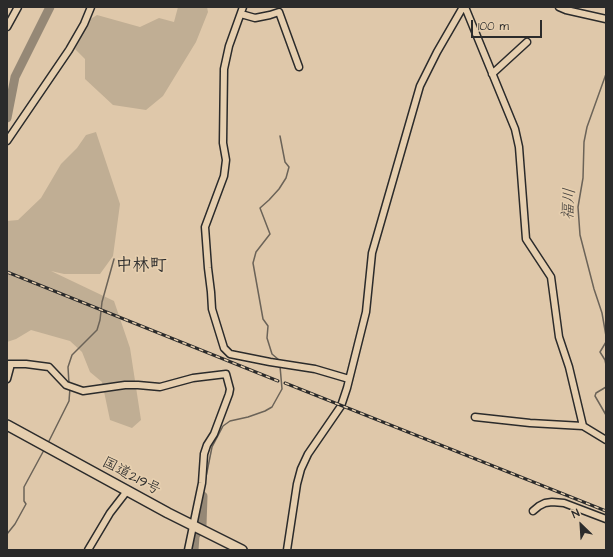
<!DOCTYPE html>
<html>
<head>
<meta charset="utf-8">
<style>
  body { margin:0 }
  #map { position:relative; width:613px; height:557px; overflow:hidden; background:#dfc8aa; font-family:"Architects Daughter",sans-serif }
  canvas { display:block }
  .frame { position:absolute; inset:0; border:8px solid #2b2b2b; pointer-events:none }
  .north { position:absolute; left:561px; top:505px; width:40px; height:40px; -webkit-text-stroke:3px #e6cfaf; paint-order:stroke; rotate:335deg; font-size:11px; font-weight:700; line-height:16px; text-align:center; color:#2b2b2b }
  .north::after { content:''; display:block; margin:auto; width:14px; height:18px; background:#2b2b2b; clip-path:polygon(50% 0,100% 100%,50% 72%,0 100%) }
  .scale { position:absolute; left:471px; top:20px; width:71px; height:18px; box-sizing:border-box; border:2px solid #2b2b2b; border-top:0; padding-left:5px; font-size:12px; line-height:14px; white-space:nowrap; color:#2b2b2b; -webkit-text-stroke:3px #e6cfaf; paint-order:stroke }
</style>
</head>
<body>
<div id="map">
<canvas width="613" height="557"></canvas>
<div class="frame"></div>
<div class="north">N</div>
<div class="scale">100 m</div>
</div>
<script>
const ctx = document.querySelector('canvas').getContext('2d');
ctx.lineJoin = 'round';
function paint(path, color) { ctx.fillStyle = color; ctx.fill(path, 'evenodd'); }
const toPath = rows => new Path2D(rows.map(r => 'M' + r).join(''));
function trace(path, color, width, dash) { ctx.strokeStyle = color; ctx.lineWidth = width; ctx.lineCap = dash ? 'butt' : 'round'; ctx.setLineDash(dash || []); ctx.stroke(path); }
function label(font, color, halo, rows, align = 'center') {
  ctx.font = font + ' "Architects Daughter","Klee One",sans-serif'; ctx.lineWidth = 3.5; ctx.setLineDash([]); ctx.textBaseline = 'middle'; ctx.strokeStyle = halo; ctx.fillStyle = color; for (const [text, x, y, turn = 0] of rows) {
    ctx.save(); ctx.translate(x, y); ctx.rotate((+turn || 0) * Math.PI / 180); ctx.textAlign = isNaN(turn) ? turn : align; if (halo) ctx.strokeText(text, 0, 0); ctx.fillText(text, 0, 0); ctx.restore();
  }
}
paint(toPath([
  [178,7,207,7,208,12,196,42,163,96,146,110,113,105,85,79,85,59,75,49,89,20,97,15,140,27,159,18,174,22],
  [96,132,120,204,113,256,100,274,64,274,51,271,114,301,130,348,141,420,132,428,110,420,102,382,90,372,82,352,70,341,31,330,16,339,7,342,7,221,18,220,41,198,61,164,77,148,86,135]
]), '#c0ae94');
trace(toPath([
  [606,74,587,127,584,142,583,178,578,207,580,235,594,289,602,313,606,336],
  [606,342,600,352,605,360,606,365],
  [279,362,279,360,272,354,267,338,268,326,263,319,253,263,256,252,270,234,260,208,269,200,279,189,286,178,289,167,285,162,280,136],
  [69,384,68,367,72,355,97,330,100,320,102,302,114,259],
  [606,387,596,393,595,396,606,415],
  [48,443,69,401,70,388],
  [205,482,212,447,223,426,230,421,248,417,265,411,272,407,282,389,280,366],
  [203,496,204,486],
  [7,534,15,524,26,504,24,501,24,487,44,450]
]), '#6b6358', 1.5);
trace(toPath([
  [7,118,15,77,50,7],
  [194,550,195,536,202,525,203,496]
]), '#958876', 9);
const minor = toPath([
  [243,7,229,46,224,69,223,143,226,160,224,176,205,227,208,268,211,292,212,309,224,348,230,354,270,362,315,369,349,379],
  [465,7,515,129,519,147,526,239,551,277,559,337,569,367,583,426],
  [559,7,566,10,606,19],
  [241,14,255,18,270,15,279,12,299,67],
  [7,27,18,7],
  [492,74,527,42],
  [7,141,69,50,84,24,91,7],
  [7,364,26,364,49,367,66,385,83,391,125,385,138,385,160,387,193,378,226,374,230,389,229,394,214,434,207,445,204,454,202,483,188,550],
  [7,379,11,364],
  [475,417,530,423,583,426,606,440],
  [533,511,539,506,545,503,552,502,564,503,606,519],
  [88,550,110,513,127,491],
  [287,550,297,484,301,469,308,454,341,406,347,388,366,312,372,253,420,86,437,52,463,7]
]);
const highway = toPath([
  [7,425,168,513,242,550]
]);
trace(minor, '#2b2b2b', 9);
trace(highway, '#2b2b2b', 12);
trace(minor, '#e6cfaf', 6);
trace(highway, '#e6cfaf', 9);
const rail = toPath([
  [7,272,278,381],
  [285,383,606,511]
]);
trace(rail, '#2b2b2b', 3);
trace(rail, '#e6cfaf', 1.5, [4.5]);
label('15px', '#2b2b2b', '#e6cfaf', [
  ["国道219号",131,477,28]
]);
label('italic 16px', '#46423e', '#e6cfaf', [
  ["福川",570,204,-86]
]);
label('bold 17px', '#2b2b2b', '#e6cfaf', [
  ["中林町",141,266]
]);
</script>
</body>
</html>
